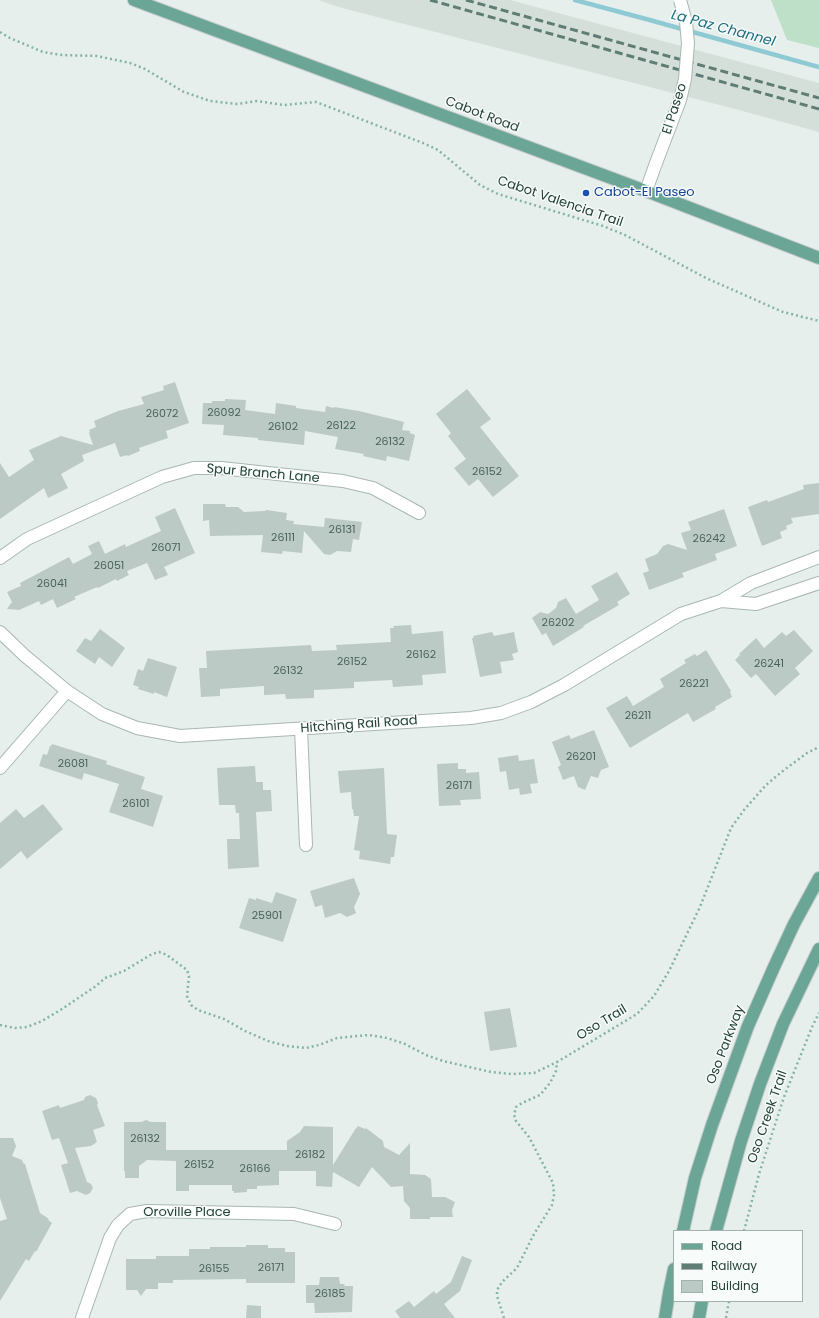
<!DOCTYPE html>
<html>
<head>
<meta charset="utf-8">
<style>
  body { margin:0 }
  #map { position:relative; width:819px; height:1318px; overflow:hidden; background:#e6efeb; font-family:Poppins,sans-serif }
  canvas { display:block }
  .legend { position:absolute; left:673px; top:1230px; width:130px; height:72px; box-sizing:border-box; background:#f7fbf9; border:1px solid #a3b1ad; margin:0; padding:5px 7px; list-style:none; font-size:12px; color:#24423a }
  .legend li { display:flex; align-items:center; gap:8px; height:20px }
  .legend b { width:20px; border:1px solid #a3b1ad }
</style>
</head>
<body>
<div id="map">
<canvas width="819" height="1318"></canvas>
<ul class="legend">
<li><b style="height:5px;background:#6aa596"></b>Road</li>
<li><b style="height:5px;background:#5f7d75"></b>Railway</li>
<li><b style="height:11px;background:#bbcac4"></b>Building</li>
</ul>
</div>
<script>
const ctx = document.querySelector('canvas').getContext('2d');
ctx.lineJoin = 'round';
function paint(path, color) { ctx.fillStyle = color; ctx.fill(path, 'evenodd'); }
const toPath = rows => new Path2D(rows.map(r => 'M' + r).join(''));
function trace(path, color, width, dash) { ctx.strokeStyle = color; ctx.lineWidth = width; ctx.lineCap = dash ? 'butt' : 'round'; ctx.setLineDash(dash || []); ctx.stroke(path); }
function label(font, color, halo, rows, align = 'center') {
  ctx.font = font + ' Poppins,sans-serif'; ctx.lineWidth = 3; ctx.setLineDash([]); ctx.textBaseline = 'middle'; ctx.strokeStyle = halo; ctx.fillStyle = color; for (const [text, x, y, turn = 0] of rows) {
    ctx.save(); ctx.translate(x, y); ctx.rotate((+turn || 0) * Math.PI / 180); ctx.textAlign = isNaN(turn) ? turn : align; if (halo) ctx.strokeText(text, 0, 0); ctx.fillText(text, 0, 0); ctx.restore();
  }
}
paint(toPath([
  [318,0,510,0,819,83,819,132,739,110,342,8]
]), '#d4dfda');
paint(toPath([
  [771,0,819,0,819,48,787,40]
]), '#bfe0c8');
trace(toPath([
  [575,0,646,19,819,67]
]), '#8ec9d4', 4.5);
paint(toPath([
  [175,382,189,423,166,431,168,438,139,448,140,451,128,456,127,455,120,457,115,443,82,455,84,461,61,474,68,488,48,498,44,488,0,519,0,463,9,477,34,460,29,450,61,436,93,445,89,433,90,432,89,430,96,427,94,421,118,411,144,404,141,397,164,390,163,386],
  [467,389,491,419,480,427,519,476,493,497,478,479,469,486,454,468,466,459,448,436,451,433,436,414],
  [225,399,246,400,245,410,275,414,276,403,296,406,296,408,325,412,326,406,334,408,334,407,359,411,404,422,402,430,410,431,410,433,415,435,409,461,387,456,386,461,363,456,364,454,335,449,338,437,305,431,304,445,258,440,258,438,223,435,224,425,202,424,203,403,212,403,212,401,225,401],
  [819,483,819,514,791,518,793,523,786,526,787,529,780,532,782,538,762,546,748,507,767,500,768,502,804,489,803,485],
  [203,504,225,504,226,507,238,507,244,512,265,511,266,510,287,513,286,520,294,521,293,524,324,527,325,518,326,518,362,522,359,540,353,539,351,552,337,551,330,555,324,554,304,531,302,553,283,551,282,554,261,552,263,535,210,536,209,520,203,521],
  [175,508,195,553,164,567,168,575,155,580,147,563,127,571,129,575,117,581,116,579,98,588,97,587,74,597,76,599,57,608,53,599,41,605,39,601,19,610,7,609,12,602,7,592,21,586,20,583,69,557,73,564,92,554,88,546,99,541,105,554,125,544,126,547,161,531,155,517],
  [724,509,737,546,715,554,717,560,682,573,684,577,649,590,643,573,649,571,645,559,657,554,663,546,668,544,687,550,681,533,691,530,688,522],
  [617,572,630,594,617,602,619,605,583,626,584,627,553,646,546,633,542,635,532,618,540,612,548,614,556,608,558,602,566,598,576,614,599,600,591,586],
  [411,625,412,634,443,631,446,673,422,675,423,685,393,687,392,680,354,682,354,688,314,690,314,698,286,699,285,694,264,695,264,686,220,689,220,696,201,697,199,668,207,668,206,651,311,645,312,651,337,650,336,645,391,642,390,628,394,628,393,626],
  [100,629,125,648,112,667,99,657,95,664,76,651,85,638,91,641],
  [794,630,813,651,795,668,800,674,775,696,756,674,751,678,735,660,740,655,739,654,756,638,764,648,782,632,786,636],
  [492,632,494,636,514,632,518,652,512,654,514,660,500,662,502,673,480,677,472,638,474,638,473,636],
  [706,650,731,691,730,692,732,697,715,707,716,709,693,722,688,713,630,748,606,708,627,696,633,706,664,687,660,679,686,663,684,660,695,654,697,656],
  [148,658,177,667,167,697,154,692,154,694,138,689,139,687,133,685,138,669,143,671],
  [594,730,609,767,601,770,598,778,591,776,585,790,578,787,574,776,563,780,558,767,561,765,552,742,569,735,571,739],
  [52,744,107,761,106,764,145,777,141,789,163,796,153,827,109,812,119,784,84,773,82,780,39,766,43,754,47,755,50,746,51,746],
  [518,755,519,761,534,759,538,783,530,784,532,793,520,795,519,788,509,790,506,771,500,772,498,758],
  [458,763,458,769,466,769,466,773,479,772,481,799,460,800,461,805,439,806,437,764],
  [255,766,256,782,263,782,263,790,271,790,272,811,256,812,259,867,228,869,227,839,240,839,239,813,236,813,235,805,219,805,217,768],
  [384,768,387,834,397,835,394,857,391,857,390,864,359,859,360,851,354,850,359,816,354,816,353,809,352,809,351,792,340,793,338,771],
  [43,804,63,829,27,859,21,851,0,869,0,823,16,809,24,818],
  [354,878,360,894,354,907,356,913,347,917,340,913,325,918,322,905,315,907,310,891],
  [276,892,297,899,283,942,239,928,249,898,256,900,256,898,272,903],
  [510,1008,517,1047,490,1051,484,1012],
  [90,1095,96,1098,98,1103,97,1105,105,1126,93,1130,97,1142,91,1146,75,1148,87,1182,91,1184,93,1188,90,1193,86,1195,77,1191,70,1193,61,1165,68,1163,59,1138,52,1140,42,1111,59,1105,60,1108,84,1100,85,1097],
  [146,1120,151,1122,166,1122,166,1150,287,1150,287,1141,300,1132,304,1126,333,1127,333,1165,356,1128,356,1129,358,1126,365,1129,366,1128,383,1141,384,1147,399,1155,410,1143,410,1174,425,1175,431,1179,432,1197,445,1197,455,1202,452,1210,453,1217,430,1217,430,1219,410,1219,410,1208,404,1201,403,1186,391,1187,372,1167,359,1187,333,1172,332,1187,316,1186,316,1171,279,1171,279,1185,257,1186,257,1189,247,1189,247,1192,234,1193,234,1191,232,1191,232,1185,189,1185,189,1191,176,1191,176,1161,147,1160,139,1166,139,1178,125,1178,125,1171,124,1171,124,1122,141,1122],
  [0,1138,13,1138,16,1146,12,1156,22,1160,23,1163,25,1164,40,1213,49,1219,48,1220,52,1223,36,1252,35,1251,29,1261,26,1259,0,1301,0,1221,7,1219,0,1198],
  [246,1245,268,1245,268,1248,285,1248,285,1252,295,1252,295,1283,246,1283,246,1279,173,1280,173,1283,158,1283,158,1289,146,1289,141,1296,137,1290,126,1290,126,1259,156,1259,156,1256,189,1256,189,1249,210,1249,210,1247,246,1247],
  [462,1256,472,1260,460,1291,444,1304,455,1318,400,1318,395,1311,409,1301,414,1307,434,1291,436,1294,451,1282],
  [320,1277,339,1277,340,1284,345,1284,344,1286,353,1286,352,1312,315,1313,314,1303,306,1303,306,1285,319,1285],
  [247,1305,261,1306,261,1318,246,1318]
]), '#bbcac4');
const minor = toPath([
  [646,191,656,163],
  [0,558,27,539,162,477,194,468,221,468,343,481,373,488,419,513],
  [721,601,756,604,819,583],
  [0,632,24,655,67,691,102,714,137,728,180,736,471,718,501,713,531,702,564,685,681,614,721,601,751,583,819,557],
  [301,729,306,845],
  [0,768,67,691],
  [82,1318,110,1238,118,1225,130,1214,147,1211,294,1214,335,1224]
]);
const major = toPath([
  [134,0,646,191,819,258],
  [683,1231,695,1178,712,1125,748,1026,774,967,794,924,819,878],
  [716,1231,741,1141,760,1084,783,1024,819,949],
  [665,1318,669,1293,674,1269],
  [699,1318,702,1301]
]);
trace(minor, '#a8b8b2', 14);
trace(major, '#c2cac8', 14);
trace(toPath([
  [0,32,10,38,43,52,62,55,97,56,130,63,145,69,184,92,210,101,237,104,257,101,284,105,316,102,423,143,438,150,480,185,498,194,603,226,625,235,706,278,783,312,819,321],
  [0,1025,15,1028,27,1027,42,1021,62,1009,96,986,105,978,124,971,152,954,159,952,167,955,187,970,189,976,187,996,191,1005,198,1010,224,1019,245,1031,268,1041,287,1046,306,1048,319,1045,337,1038,369,1035,387,1038,405,1044,426,1055,443,1061,491,1072,511,1074,534,1073,557,1062],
  [744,1231,759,1174,784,1097,812,1027,819,1013],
  [504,1318,497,1296,497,1290,502,1282,517,1268,534,1234,552,1205,554,1195,553,1183,529,1137,516,1121,514,1115,516,1107,522,1103,540,1095,550,1083,556,1071,557,1062,637,1014,654,996,669,971,700,907,731,828,744,810,766,785,784,770,807,753,819,747],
  [726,1318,729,1301]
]), '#86b3a5', 2.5, [2, 3]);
trace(minor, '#fff', 12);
trace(major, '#6aa596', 12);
trace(toPath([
  [430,0,819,109],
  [466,0,819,98]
]), '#5f7d75', 3, [8, 4]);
const minorBridge = toPath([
  [656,163,680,100,685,79,688,43,686,22,680,0]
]);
trace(minorBridge, '#a8b8b2', 14, []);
trace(minorBridge, '#fff', 12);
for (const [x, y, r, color] of [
  [586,193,4,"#1a4fb4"]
]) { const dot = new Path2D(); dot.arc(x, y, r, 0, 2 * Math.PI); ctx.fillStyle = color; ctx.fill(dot); trace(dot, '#f7fbf9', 1.5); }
label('11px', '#4a645c', null, [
  ["26092",224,413],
  ["26072",162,414],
  ["26122",341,426],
  ["26102",283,427],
  ["26132",390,442],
  ["26152",487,472],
  ["26131",342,530],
  ["26111",283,538],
  ["26242",709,539],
  ["26071",166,548],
  ["26051",109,566],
  ["26041",52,584],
  ["26202",558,623],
  ["26162",421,655],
  ["26152",352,662],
  ["26241",769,664],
  ["26132",288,671],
  ["26221",694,684],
  ["26211",638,716],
  ["26201",581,757],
  ["26081",73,764],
  ["26171",459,786],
  ["26101",136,804],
  ["25901",267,916],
  ["26132",145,1139],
  ["26182",310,1155],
  ["26152",199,1165],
  ["26166",255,1169],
  ["26171",271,1268],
  ["26155",214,1269],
  ["26185",330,1294]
]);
label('13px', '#24423a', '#f7fbf9', [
  ["El Paseo",675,109,-72],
  ["Cabot Road",482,115,21],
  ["Cabot Valencia Trail",560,202,19],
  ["Spur Branch Lane",263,474,5],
  ["Hitching Rail Road",359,725,-4],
  ["Oso Trail",602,1023,-31],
  ["Oso Parkway",726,1045,-69],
  ["Oso Creek Trail",768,1117,-71],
  ["Oroville Place",187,1213]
]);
label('13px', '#164399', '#f7fbf9', [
  ["Cabot-El Paseo",594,193]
], 'left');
label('italic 14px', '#1c6f80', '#f7fbf9', [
  ["La Paz Channel",723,29,15]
]);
</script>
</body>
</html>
